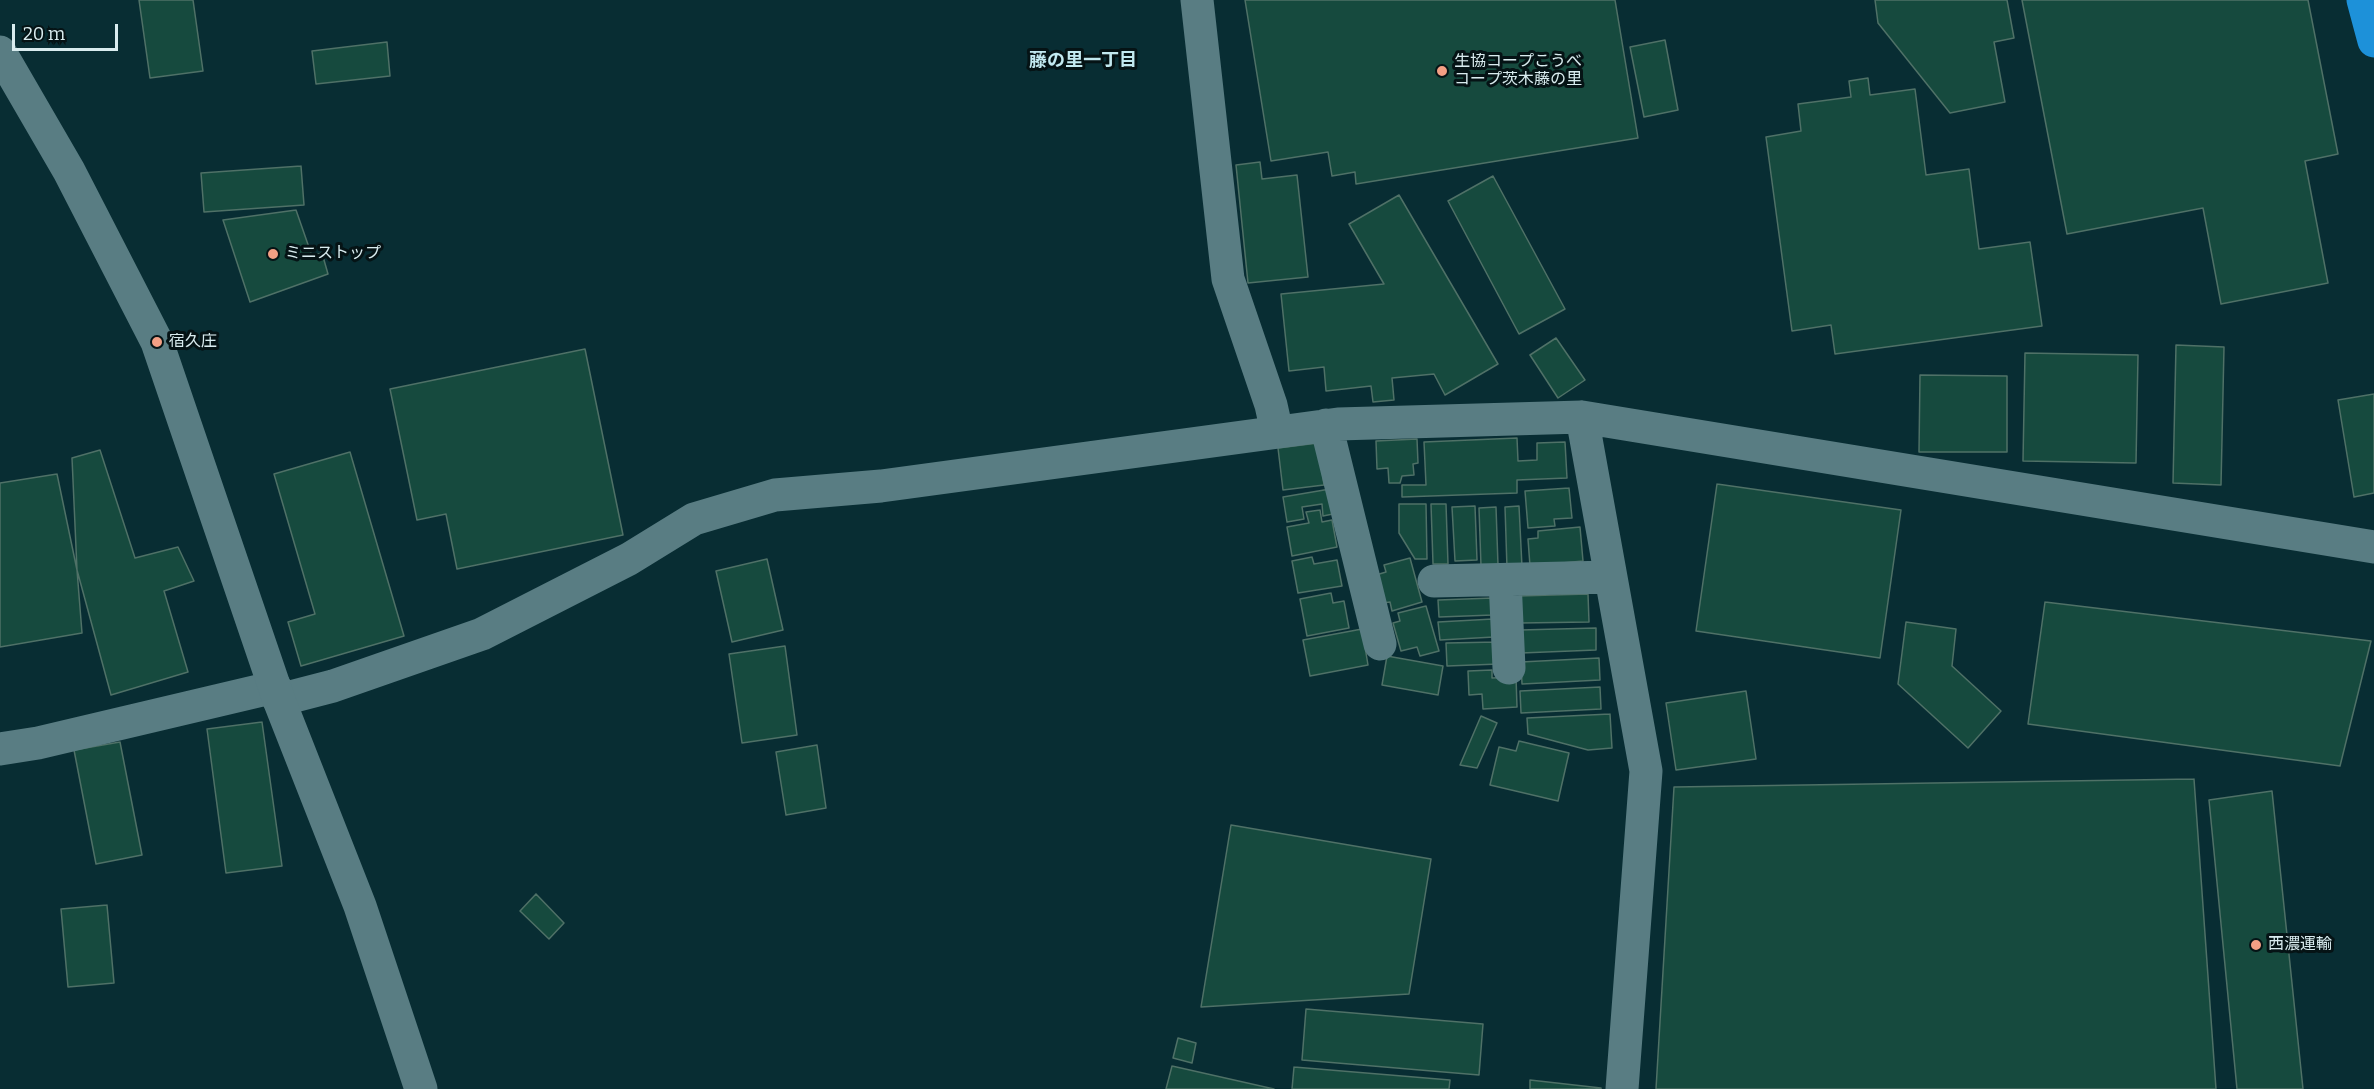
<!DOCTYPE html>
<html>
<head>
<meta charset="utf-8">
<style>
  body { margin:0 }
  #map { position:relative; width:2374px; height:1089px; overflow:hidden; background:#082d33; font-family:Bitter,serif }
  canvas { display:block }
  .scale { position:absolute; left:12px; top:24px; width:106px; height:27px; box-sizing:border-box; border:3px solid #d9ecef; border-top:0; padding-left:8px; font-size:18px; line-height:21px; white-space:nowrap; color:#d9ecef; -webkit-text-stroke:4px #051315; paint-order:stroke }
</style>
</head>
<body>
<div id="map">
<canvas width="2374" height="1089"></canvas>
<div class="scale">20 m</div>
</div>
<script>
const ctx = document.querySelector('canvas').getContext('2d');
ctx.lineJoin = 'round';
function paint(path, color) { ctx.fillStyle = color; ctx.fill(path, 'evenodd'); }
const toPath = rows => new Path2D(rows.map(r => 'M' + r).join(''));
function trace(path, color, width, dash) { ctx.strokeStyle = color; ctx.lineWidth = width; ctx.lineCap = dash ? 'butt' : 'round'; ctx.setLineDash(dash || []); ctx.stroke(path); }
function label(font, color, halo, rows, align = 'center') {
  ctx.font = font + ' Bitter,"Noto Sans JP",serif'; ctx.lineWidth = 6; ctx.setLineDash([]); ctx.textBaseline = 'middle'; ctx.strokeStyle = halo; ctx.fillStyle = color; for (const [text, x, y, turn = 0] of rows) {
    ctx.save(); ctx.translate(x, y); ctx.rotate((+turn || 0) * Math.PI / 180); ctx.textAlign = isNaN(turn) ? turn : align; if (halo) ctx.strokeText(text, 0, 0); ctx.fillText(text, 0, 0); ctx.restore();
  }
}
const building = toPath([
  [139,0,193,0,203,71,150,78,139,0],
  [1245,0,1615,0,1638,138,1356,184,1355,172,1332,176,1328,152,1271,161,1245,0],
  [1875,0,2007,0,2014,38,1994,42,2005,102,1950,113,1878,23,1875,0],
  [2022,0,2308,0,2338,154,2305,161,2328,283,2221,304,2203,208,2067,234,2022,0],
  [1665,40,1678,110,1644,117,1630,47,1665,40],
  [387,42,390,76,316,84,312,51,387,42],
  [1868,78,1870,95,1915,89,1926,175,1969,169,1979,249,2030,242,2042,326,1835,354,1831,325,1792,331,1766,137,1801,131,1798,104,1851,97,1849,81,1868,78],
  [1260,162,1262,179,1297,175,1308,277,1248,283,1236,165,1260,162],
  [301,166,304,205,204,212,201,173,301,166],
  [1493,176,1565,309,1519,334,1448,201,1493,176],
  [1399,195,1498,364,1445,395,1434,374,1392,378,1394,400,1373,402,1371,386,1326,391,1324,367,1289,371,1281,294,1384,284,1349,224,1399,195],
  [296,210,312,256,322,253,328,274,250,302,223,220,296,210],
  [1556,338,1585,380,1558,398,1530,355,1556,338],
  [2176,345,2224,347,2221,485,2173,483,2176,345],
  [585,349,623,535,457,569,446,514,417,520,390,389,585,349],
  [2025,353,2138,355,2136,463,2023,461,2025,353],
  [1920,375,2007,376,2007,452,1919,452,1920,375],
  [2374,394,2374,493,2354,497,2338,400,2374,394],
  [1517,438,1518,461,1537,460,1537,443,1565,442,1567,478,1517,480,1517,493,1402,497,1402,485,1426,485,1424,442,1517,438],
  [1417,439,1418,463,1413,464,1414,475,1402,476,1400,483,1389,483,1388,468,1377,469,1376,441,1417,439],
  [1318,443,1324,485,1283,490,1278,448,1318,443],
  [100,450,135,558,178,547,194,581,164,591,188,672,111,695,77,570,72,458,100,450],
  [350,452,404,636,301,666,288,622,315,614,274,474,350,452],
  [57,474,77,570,82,633,0,647,0,483,57,474],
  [1717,484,1901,510,1880,658,1696,631,1717,484],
  [1569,488,1572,518,1554,519,1555,526,1528,528,1525,491,1569,488],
  [1330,489,1333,514,1323,516,1322,504,1302,507,1304,519,1287,522,1283,497,1330,489],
  [1399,504,1426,504,1427,559,1415,559,1399,533,1399,504],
  [1431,504,1446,504,1448,564,1433,564,1431,504],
  [1475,506,1477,560,1455,561,1452,507,1475,506],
  [1519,506,1522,567,1507,568,1505,507,1519,506],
  [1496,507,1498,565,1481,566,1479,508,1496,507],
  [1320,510,1322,522,1332,520,1337,547,1292,556,1287,527,1309,523,1306,512,1320,510],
  [1580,527,1583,561,1530,566,1528,539,1538,538,1538,531,1580,527],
  [1312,557,1314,564,1337,560,1342,586,1298,593,1292,561,1312,557],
  [1410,558,1422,602,1392,611,1390,602,1383,603,1376,575,1386,572,1384,565,1410,558],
  [767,559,783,630,732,642,716,571,767,559],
  [1331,593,1333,603,1344,601,1349,628,1307,636,1300,599,1331,593],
  [1588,594,1589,622,1520,623,1519,596,1588,594],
  [1493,598,1493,615,1439,617,1438,600,1493,598],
  [2045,602,2371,641,2340,766,2028,724,2045,602],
  [1426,606,1439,651,1420,656,1417,647,1401,651,1393,623,1400,621,1398,613,1426,606],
  [1493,619,1494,637,1440,640,1438,622,1493,619],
  [1906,622,1956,629,1952,666,2001,711,1968,748,1898,684,1906,622],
  [1596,628,1596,650,1521,653,1520,630,1596,628],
  [1362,629,1368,665,1310,676,1303,640,1362,629],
  [1498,642,1499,664,1447,666,1446,643,1498,642],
  [785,646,797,735,742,743,729,654,785,646],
  [1387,656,1443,666,1438,695,1382,685,1387,656],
  [1599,658,1600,680,1522,684,1521,662,1599,658],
  [1492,670,1492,678,1516,677,1517,707,1483,709,1482,694,1469,695,1468,671,1492,670],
  [1600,687,1601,709,1521,713,1520,691,1600,687],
  [1746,691,1756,759,1676,770,1666,703,1746,691],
  [1610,714,1612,748,1588,750,1528,734,1527,718,1610,714],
  [1481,716,1497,723,1477,768,1460,765,1481,716],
  [262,722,282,866,226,873,207,729,262,722],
  [1519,741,1569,753,1558,801,1490,785,1499,747,1516,751,1519,741],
  [120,742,142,855,96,864,74,750,120,742],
  [817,745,826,808,786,815,776,752,817,745],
  [2194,779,2216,1089,1656,1089,1674,787,2194,779],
  [2272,791,2303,1089,2237,1089,2209,800,2272,791],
  [1231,825,1431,859,1409,994,1201,1007,1231,825],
  [536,894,564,923,549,939,520,911,536,894],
  [107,905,114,983,68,987,61,909,107,905],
  [1306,1009,1483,1024,1479,1075,1302,1060,1306,1009],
  [1178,1038,1196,1043,1192,1063,1173,1058,1178,1038],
  [1172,1066,1274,1089,1166,1089,1172,1066],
  [1294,1067,1450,1080,1449,1089,1292,1089,1294,1067],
  [1530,1080,1601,1088,1601,1089,1530,1089,1530,1080]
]);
paint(building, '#164a3e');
trace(building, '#4f7167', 1.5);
trace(toPath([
  [1197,0,1228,279,1271,405,1277,432],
  [1582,417,1646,771,1622,1089],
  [1326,425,1380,644],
  [1505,580,1509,668],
  [1434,581,1611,577],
  [279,700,333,686,482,634,629,559,694,519,775,495,881,486,1338,424,1582,417,2374,547],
  [0,749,38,743,275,687]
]), '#597d83', 33);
trace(toPath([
  [0,52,69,171,157,342,279,700,360,906,421,1089]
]), '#597d83', 33);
trace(toPath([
  [2363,0,2374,41]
]), '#1d91d9', 33);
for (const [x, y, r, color] of [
  [1442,71,6,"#f39f84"],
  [273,254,6,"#f39f84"],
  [157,342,6,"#f39f84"],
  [2256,945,6,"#f39f84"]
]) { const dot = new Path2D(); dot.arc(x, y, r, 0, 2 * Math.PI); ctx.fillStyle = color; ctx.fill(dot); trace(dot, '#051315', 2); }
label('16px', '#d9ecef', '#051315', [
  ["生協コープこうべ",1454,62],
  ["コープ茨木藤の里",1454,80],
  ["ミニストップ",285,254],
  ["宿久庄",169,342],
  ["西濃運輸",2268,945]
], 'left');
label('bold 18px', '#c2e9f0', '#051315', [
  ["藤の里一丁目",1083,61]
]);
</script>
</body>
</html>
